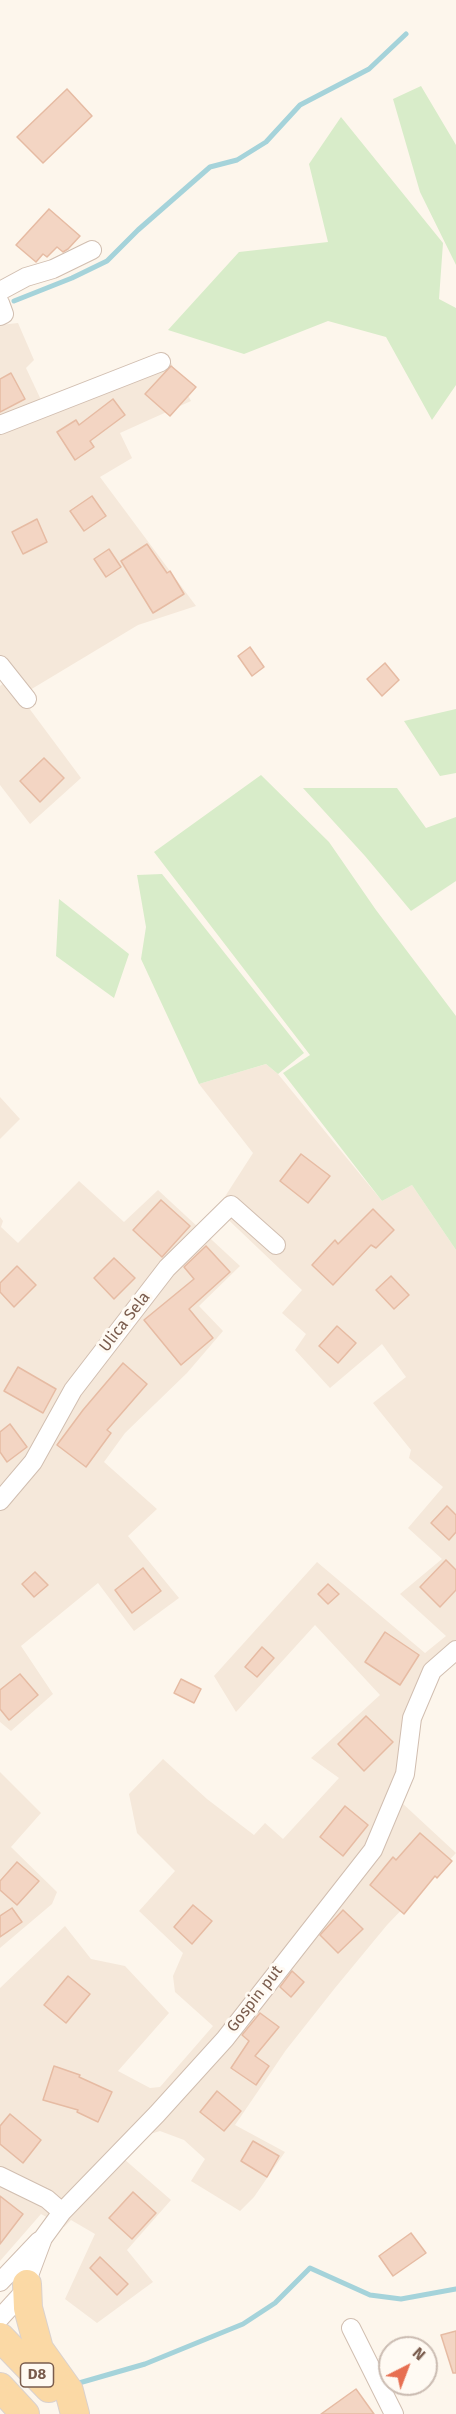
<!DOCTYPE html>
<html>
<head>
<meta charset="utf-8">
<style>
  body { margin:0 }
  #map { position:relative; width:456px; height:2414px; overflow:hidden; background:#fdf6ec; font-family:"Fira Sans",sans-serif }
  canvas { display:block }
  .north { position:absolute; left:378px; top:2336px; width:60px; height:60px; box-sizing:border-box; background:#fffaf3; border:2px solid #cabbb1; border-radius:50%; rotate:42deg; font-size:16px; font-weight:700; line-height:24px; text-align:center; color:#7a5c4d }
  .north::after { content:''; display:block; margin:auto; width:21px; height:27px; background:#e76f51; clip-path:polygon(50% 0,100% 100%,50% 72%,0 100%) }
</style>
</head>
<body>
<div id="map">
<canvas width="456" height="2414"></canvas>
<div class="north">N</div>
</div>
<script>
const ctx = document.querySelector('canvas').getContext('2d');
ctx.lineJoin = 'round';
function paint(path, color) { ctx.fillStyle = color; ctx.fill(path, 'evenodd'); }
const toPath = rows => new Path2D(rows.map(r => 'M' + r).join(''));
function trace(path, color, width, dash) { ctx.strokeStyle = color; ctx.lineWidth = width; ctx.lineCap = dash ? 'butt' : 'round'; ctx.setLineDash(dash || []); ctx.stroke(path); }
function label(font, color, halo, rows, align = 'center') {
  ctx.font = font + ' "Fira Sans",sans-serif'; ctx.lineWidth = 6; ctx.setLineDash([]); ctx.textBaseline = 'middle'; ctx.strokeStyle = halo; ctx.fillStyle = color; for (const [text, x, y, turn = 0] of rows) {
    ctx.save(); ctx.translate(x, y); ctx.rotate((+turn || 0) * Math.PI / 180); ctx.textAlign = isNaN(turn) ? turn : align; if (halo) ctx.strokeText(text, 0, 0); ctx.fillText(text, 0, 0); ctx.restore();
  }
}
paint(toPath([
  [18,323,34,360,26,368,42,402,166,353,191,401,120,433,132,458,100,477,196,606,138,625,20,696,81,778,30,824,0,785,0,686,6,681,0,674,0,325],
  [266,1064,278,1074,382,1201,412,1185,456,1250,456,1657,438,1674,421,1723,401,1802,456,1853,387,1925,335,1988,286,2050,235,2125,285,2152,254,2197,240,2211,191,2181,205,2159,184,2140,160,2131,150,2134,124,2159,171,2200,127,2250,153,2282,97,2323,65,2299,95,2234,71,2220,64,2227,41,2214,0,2261,0,1988,65,1926,91,1959,125,1966,169,2013,118,2071,150,2088,160,2087,213,2026,175,1992,173,1976,183,1953,139,1911,175,1871,137,1833,129,1794,163,1759,207,1799,254,1835,265,1823,283,1839,339,1778,311,1758,380,1695,315,1625,236,1712,214,1676,317,1562,425,1653,446,1636,400,1594,442,1559,408,1528,443,1487,409,1458,411,1450,373,1403,406,1377,382,1344,330,1388,295,1350,306,1334,282,1313,302,1290,217,1209,253,1153,199,1084],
  [0,1097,20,1119,0,1139],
  [79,1181,124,1222,158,1190,240,1266,199,1306,223,1331,187,1373,125,1433,104,1462,157,1509,128,1536,179,1598,134,1631,98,1583,21,1646,53,1694,11,1731,0,1722,0,1217,3,1221,1,1227,18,1243],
  [0,1772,41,1813,11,1847,57,1892,52,1904,0,1948]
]), '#f5e8da');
paint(toPath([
  [421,86,456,145,456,265,420,192,393,99],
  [341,117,443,243,439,299,456,308,456,385,432,420,386,337,328,321,244,354,168,330,239,252,328,242,309,164],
  [456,709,456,773,440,776,404,721],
  [261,775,329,842,376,910,456,1016,456,1250,412,1185,382,1201,283,1073,310,1055,154,852],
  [303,788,397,788,426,828,456,817,456,881,411,911,365,856],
  [162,874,304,1053,278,1074,266,1064,199,1084,141,959,146,927,137,875],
  [59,899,129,954,114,998,56,956]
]), '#d8ecc9');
trace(toPath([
  [14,301,72,278,107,261,138,230,210,167,237,160,266,142,300,105,369,69,406,34],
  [79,2383,145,2364,243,2324,275,2303,310,2268,370,2295,401,2299,456,2289]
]), '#a5d3da', 5);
const building = toPath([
  [67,89,92,116,43,163,17,137,67,89],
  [49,209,80,236,68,249,63,252,57,247,47,257,43,254,36,262,16,245,49,209],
  [171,366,196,387,170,416,145,394,171,366],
  [11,373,25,399,0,412,0,379,11,373],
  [113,399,125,415,90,441,94,447,75,460,57,432,76,420,79,425,113,399],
  [92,496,106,516,84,531,70,511,92,496],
  [37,519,47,542,23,554,12,532,37,519],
  [147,544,167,573,170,571,184,594,153,613,121,561,147,544],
  [109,549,121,567,106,577,94,559,109,549],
  [250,647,264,667,252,676,238,656,250,647],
  [385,663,399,680,382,696,367,679,385,663],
  [44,758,64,778,40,802,20,781,44,758],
  [301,1154,330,1176,308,1203,280,1181,301,1154],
  [161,1200,190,1226,162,1257,133,1230,161,1200],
  [373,1209,394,1230,376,1248,371,1245,333,1285,312,1265,335,1240,338,1244,373,1209],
  [206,1246,230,1272,189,1309,213,1338,181,1365,144,1320,194,1279,184,1267,206,1246],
  [114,1258,135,1278,114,1299,94,1278,114,1258],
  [17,1266,36,1285,14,1307,0,1292,0,1283,17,1266],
  [391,1276,409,1295,394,1309,376,1290,391,1276],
  [337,1326,356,1343,338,1363,319,1346,337,1326],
  [123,1363,147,1384,107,1430,111,1433,86,1467,57,1445,83,1410,123,1363],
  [18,1367,56,1389,43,1413,4,1391,18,1367],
  [10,1424,27,1447,7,1462,0,1452,0,1432,10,1424],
  [447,1506,456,1515,456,1532,449,1540,431,1523,447,1506],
  [446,1560,456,1570,456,1590,440,1607,420,1587,446,1560],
  [143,1568,161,1591,132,1613,115,1590,143,1568],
  [35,1572,48,1585,34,1597,22,1584,35,1572],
  [328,1584,339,1594,328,1604,318,1594,328,1584],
  [385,1632,419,1655,400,1685,365,1662,385,1632],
  [262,1647,274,1658,257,1677,245,1667,262,1647],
  [20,1674,38,1695,9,1720,0,1709,0,1690,20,1674],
  [181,1679,201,1689,194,1703,174,1693,181,1679],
  [366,1716,393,1742,364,1771,338,1744,366,1716],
  [345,1806,368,1825,343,1856,320,1837,345,1806],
  [420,1833,452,1861,437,1878,435,1876,404,1914,370,1885,393,1857,396,1860,420,1833],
  [17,1862,39,1881,17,1905,0,1890,0,1881,17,1862],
  [193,1905,212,1921,192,1944,174,1927,193,1905],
  [12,1908,22,1922,0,1937,0,1916,12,1908],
  [343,1910,363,1929,338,1953,320,1935,343,1910],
  [292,1971,304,1982,291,1997,280,1987,292,1971],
  [68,1976,90,1994,66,2023,44,2005,68,1976],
  [260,2013,279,2027,255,2056,269,2066,256,2085,231,2068,249,2041,242,2035,260,2013],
  [54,2066,80,2075,79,2077,112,2092,98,2122,77,2112,78,2110,43,2100,54,2066],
  [217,2091,241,2111,224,2131,200,2112,217,2091],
  [10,2114,41,2140,23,2163,0,2144,0,2126,10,2114],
  [253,2141,279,2156,267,2177,241,2161,253,2141],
  [133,2192,156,2213,132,2239,109,2218,133,2192],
  [0,2196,23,2214,0,2244,0,2196],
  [411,2233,426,2253,393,2276,379,2256,411,2233],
  [100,2257,128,2284,117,2295,90,2268,100,2257],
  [456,2331,456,2373,453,2373,441,2335,456,2331],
  [356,2389,374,2414,321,2414,356,2389]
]);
paint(building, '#f3d5c3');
trace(building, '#e6bba3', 1.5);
const street = toPath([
  [0,291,26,277,53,269,92,250],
  [0,303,4,314,0,316],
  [0,425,161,362],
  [0,665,27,699],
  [0,1501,33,1462,73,1390,167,1268,231,1205,276,1245],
  [0,2176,47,2199,62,2212],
  [0,2282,39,2241],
  [0,2318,22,2294,43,2238,62,2212,157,2114,225,2039,373,1850,405,1774,412,1718,432,1671,456,1650],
  [351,2328,394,2414]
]);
const primary = toPath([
  [27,2284,28,2308,39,2349,69,2391,75,2414],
  [0,2337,49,2388],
  [0,2387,25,2414]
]);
trace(street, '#d1beb0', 20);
trace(primary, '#dad1cd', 30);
trace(street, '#fff', 18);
trace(primary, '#fbd9a5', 28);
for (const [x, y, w] of [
  [37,2375,33]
]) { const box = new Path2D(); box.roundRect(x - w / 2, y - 12, w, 24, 4.5); ctx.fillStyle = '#fffaf3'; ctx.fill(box); trace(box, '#7a5c4d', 1.5); }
label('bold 15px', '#7a5c4d', null, [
  ["D8",37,2375]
]);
label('16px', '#7a5c4d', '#fffaf3', [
  ["Ulica Sela",125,1322,-52],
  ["Gospin put",255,1999,-52]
]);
</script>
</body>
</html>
